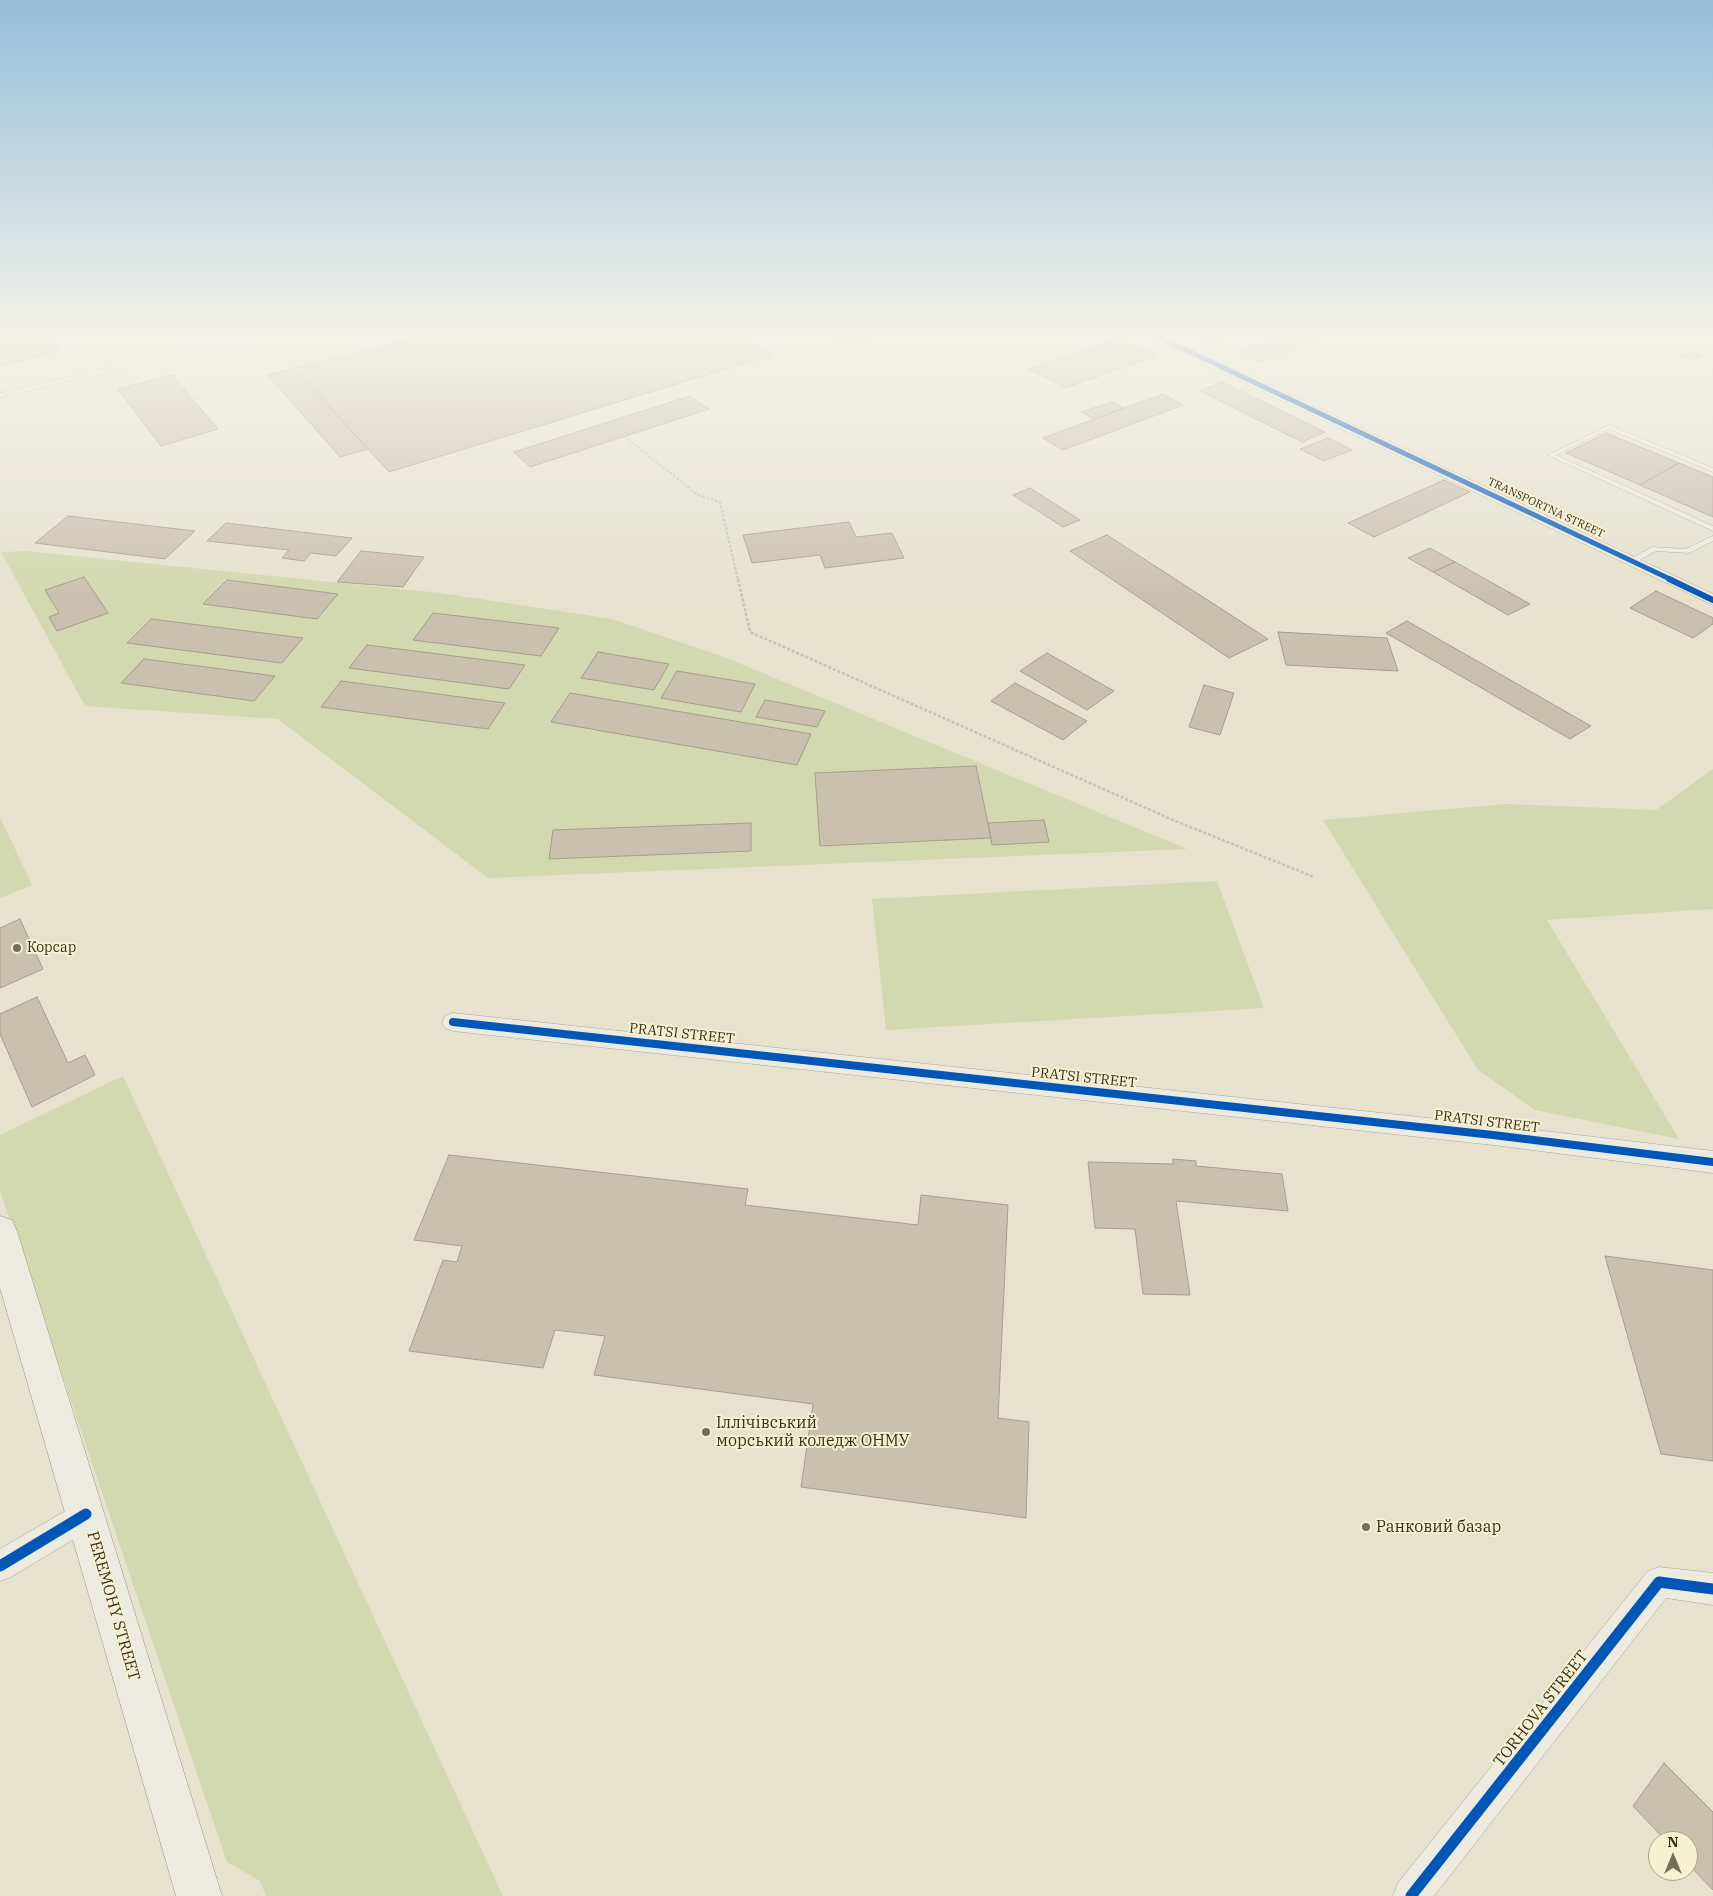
<!DOCTYPE html>
<html>
<head>
<meta charset="utf-8">
<style>
  body { margin:0 }
  #map { position:relative; width:1713px; height:1896px; overflow:hidden; background:#e6e2ce; font-family:"IBM Plex Serif",serif }
  canvas { display:block }
  .north { position:absolute; left:1648px; top:1831px; width:50px; height:50px; box-sizing:border-box; background:#f7f1d3; border:1px solid #aba38a; border-radius:50%; rotate:0deg; font-size:14px; font-weight:700; line-height:20px; text-align:center; color:#3a2f1d }
  .north::after { content:''; display:block; margin:auto; width:18px; height:22px; background:#766e5b; clip-path:polygon(50% 0,100% 100%,50% 72%,0 100%) }
</style>
</head>
<body>
<div id="map">
<canvas width="1713" height="1896"></canvas>
<div class="north">N</div>
</div>
<script>
const ctx = document.querySelector('canvas').getContext('2d');
ctx.lineJoin = 'round';
function paint(path, color) { ctx.fillStyle = color; ctx.fill(path, 'evenodd'); }
const toPath = rows => new Path2D(rows.map(r => 'M' + r).join(''));
function trace(path, color, width, dash) { ctx.strokeStyle = color; ctx.lineWidth = width; ctx.lineCap = dash ? 'butt' : 'round'; ctx.setLineDash(dash || []); ctx.stroke(path); }
function label(font, color, halo, rows, align = 'center') {
  ctx.font = font + ' "IBM Plex Serif",serif'; ctx.lineWidth = 4; ctx.setLineDash([]); ctx.textBaseline = 'middle'; ctx.strokeStyle = halo; ctx.fillStyle = color; for (const [text, x, y, turn = 0] of rows) {
    ctx.save(); ctx.translate(x, y); ctx.rotate((+turn || 0) * Math.PI / 180); ctx.textAlign = isNaN(turn) ? turn : align; if (halo) ctx.strokeText(text, 0, 0); ctx.fillText(text, 0, 0); ctx.restore();
  }
}
paint(toPath([
  [27,551,440,593,612,619,724,657,1187,849,488,878,278,719,85,706,1,552],
  [1713,769,1713,909,1547,920,1679,1139,1535,1110,1478,1070,1323,820,1506,804,1656,810],
  [0,817,32,885,0,898],
  [1217,881,1264,1008,886,1030,872,899],
  [123,1076,503,1896,266,1896,260,1881,227,1862,0,1191,0,1135]
]), '#d2d8af');
const building = toPath([
  [0,334,50,334,61,351,0,366,0,334],
  [428,334,739,334,772,355,389,472,294,368,428,334],
  [826,334,864,334,872,339,846,346,826,334],
  [1186,334,1236,334,1208,344,1186,334],
  [1283,334,1318,334,1325,337,1261,362,1238,351,1283,334],
  [1120,337,1158,355,1065,388,1029,369,1120,337],
  [1688,351,1702,356,1694,360,1680,356,1688,351],
  [294,368,368,449,340,457,268,375,294,368],
  [172,375,218,429,161,446,118,389,172,375],
  [1222,382,1325,432,1302,442,1200,391,1222,382],
  [1163,394,1183,405,1063,450,1043,438,1163,394],
  [690,396,709,409,530,467,514,452,690,396],
  [1112,402,1124,408,1094,419,1082,412,1112,402],
  [1606,433,1679,463,1640,485,1566,453,1606,433],
  [1328,438,1352,450,1324,461,1300,449,1328,438],
  [1679,463,1713,477,1713,517,1640,485,1679,463],
  [1444,480,1470,492,1374,537,1348,523,1444,480],
  [1030,488,1080,520,1063,527,1013,495,1030,488],
  [68,516,195,531,165,559,35,543,68,516],
  [849,522,856,537,892,533,904,558,825,568,820,555,752,563,743,535,849,522],
  [226,523,352,538,336,556,311,553,304,561,282,558,289,550,207,541,226,523],
  [1107,535,1268,639,1229,658,1070,551,1107,535],
  [1430,548,1455,562,1433,572,1408,558,1430,548],
  [361,551,424,557,403,587,337,582,361,551],
  [1455,562,1530,604,1508,615,1433,572,1455,562],
  [84,577,108,613,57,631,49,617,59,613,45,590,84,577],
  [227,580,338,594,317,619,203,604,227,580],
  [1656,591,1713,618,1713,624,1693,638,1630,608,1656,591],
  [433,613,559,628,541,656,413,640,433,613],
  [151,619,303,638,282,663,127,643,151,619],
  [1407,621,1591,726,1570,739,1386,633,1407,621],
  [1278,632,1387,638,1398,671,1286,665,1278,632],
  [367,645,525,665,509,689,349,668,367,645],
  [598,652,669,664,654,690,581,678,598,652],
  [1047,653,1114,691,1087,710,1020,671,1047,653],
  [144,659,275,676,254,701,121,683,144,659],
  [677,671,755,684,741,712,661,698,677,671],
  [341,681,505,703,488,729,321,707,341,681],
  [1015,683,1087,721,1063,740,991,701,1015,683],
  [1204,685,1234,693,1220,735,1189,727,1204,685],
  [570,693,811,734,797,765,551,722,570,693],
  [765,700,825,711,817,727,756,717,765,700],
  [976,766,991,838,820,846,815,773,976,766],
  [1044,820,1049,842,992,845,988,823,1044,820],
  [751,823,751,851,549,859,553,830,751,823],
  [20,919,43,969,0,988,0,928,20,919],
  [37,997,68,1063,85,1055,95,1075,32,1107,0,1034,0,1014,37,997],
  [449,1155,748,1189,745,1205,918,1225,921,1195,1008,1205,998,1418,1029,1422,1026,1518,801,1487,813,1404,594,1375,605,1336,555,1330,543,1368,409,1351,443,1260,457,1262,462,1246,414,1240,449,1155],
  [1173,1159,1196,1161,1196,1166,1282,1174,1288,1211,1176,1201,1190,1295,1143,1294,1135,1229,1095,1228,1088,1162,1173,1164,1173,1159],
  [1605,1256,1713,1270,1713,1461,1661,1454,1605,1256],
  [1664,1763,1713,1812,1713,1890,1688,1864,1688,1841,1666,1841,1633,1806,1664,1763]
]);
paint(building, '#cac0ae');
trace(building, '#a69d8c', 1);
const lane = toPath([
  [68,334,74,334,93,371,179,351,253,344,296,334,304,334,253,348,179,355,0,397,0,393,87,373,68,334],
  [1609,425,1713,468,1713,472,1609,429,1556,455,1713,526,1713,531,1548,455,1609,425],
  [1713,536,1713,541,1689,553,1656,551,1634,563,1627,561,1652,547,1685,549,1713,536]
]);
const street = toPath([
  [1146,334,1161,334,1713,594,1713,605,1148,337,1146,334],
  [453,1013,1493,1125,1713,1151,1713,1173,1493,1145,453,1031,445,1028,442,1022,445,1016,453,1013],
  [86,1499,97,1503,101,1514,97,1525,11,1577,0,1581,0,1549,86,1499],
  [1659,1567,1713,1573,1713,1605,1666,1598,1434,1896,1393,1896,1398,1883,1648,1571,1659,1567]
]);
const secondary = toPath([
  [0,1216,12,1220,17,1231,222,1896,176,1896,0,1288,0,1216]
]);
trace(lane, '#aba696', 1);
trace(street, '#aba696', 1);
trace(secondary, '#9b9586', 1);
trace(toPath([
  [624,436,698,495,720,502,738,580]
]), '#c6c2b6', 2, [2.5, 2]);
trace(toPath([
  [738,579,750,632,1173,820,1314,877]
]), '#c6c2b6', 2.5, [3, 2]);
paint(lane, '#edeadf');
paint(street, '#edeadf');
paint(secondary, '#edeadf');
trace(toPath([
  [1152,334,1672,580]
]), '#0057b8', 5);
trace(toPath([
  [1669,579,1713,600]
]), '#0057b8', 6);
trace(toPath([
  [453,1022,1493,1135,1713,1162]
]), '#0057b8', 8);
trace(toPath([
  [0,1566,86,1514],
  [1411,1896,1659,1582,1713,1589]
]), '#0057b8', 11);
const sky = ctx.createLinearGradient(0, 0, 0, 599);
sky.addColorStop(0, '#95bed9');
sky.addColorStop(0.56, '#f4f2e9');
sky.addColorStop(1, '#f4f2e900');
ctx.fillStyle = sky;
ctx.fillRect(0, 0, 1713, 599);
for (const [x, y, r, color] of [
  [17,948,5,"#766e5b"],
  [706,1432,5,"#766e5b"],
  [1366,1527,5,"#766e5b"]
]) { const dot = new Path2D(); dot.arc(x, y, r, 0, 2 * Math.PI); ctx.fillStyle = color; ctx.fill(dot); trace(dot, '#f7f1d3', 2); }
label('11px', '#3a2f1d', '#f7f1d3', [
  ["TRANSPORTNA STREET",1546,508,25]
]);
label('14px', '#3a2f1d', '#f7f1d3', [
  ["Корсар",27,948]
], 'left');
label('14px', '#3a2f1d', '#f7f1d3', [
  ["PRATSI STREET",682,1034,6],
  ["PRATSI STREET",1084,1078,6],
  ["PRATSI STREET",1487,1122,7]
]);
label('16px', '#3a2f1d', '#f7f1d3', [
  ["Іллічівський",716,1423],
  ["морський коледж ОНМУ",716,1441],
  ["Ранковий базар",1376,1527]
], 'left');
label('16px', '#3a2f1d', '#f7f1d3', [
  ["PEREMOHY STREET",113,1606,74],
  ["TORHOVA STREET",1541,1709,-52]
]);
</script>
</body>
</html>
